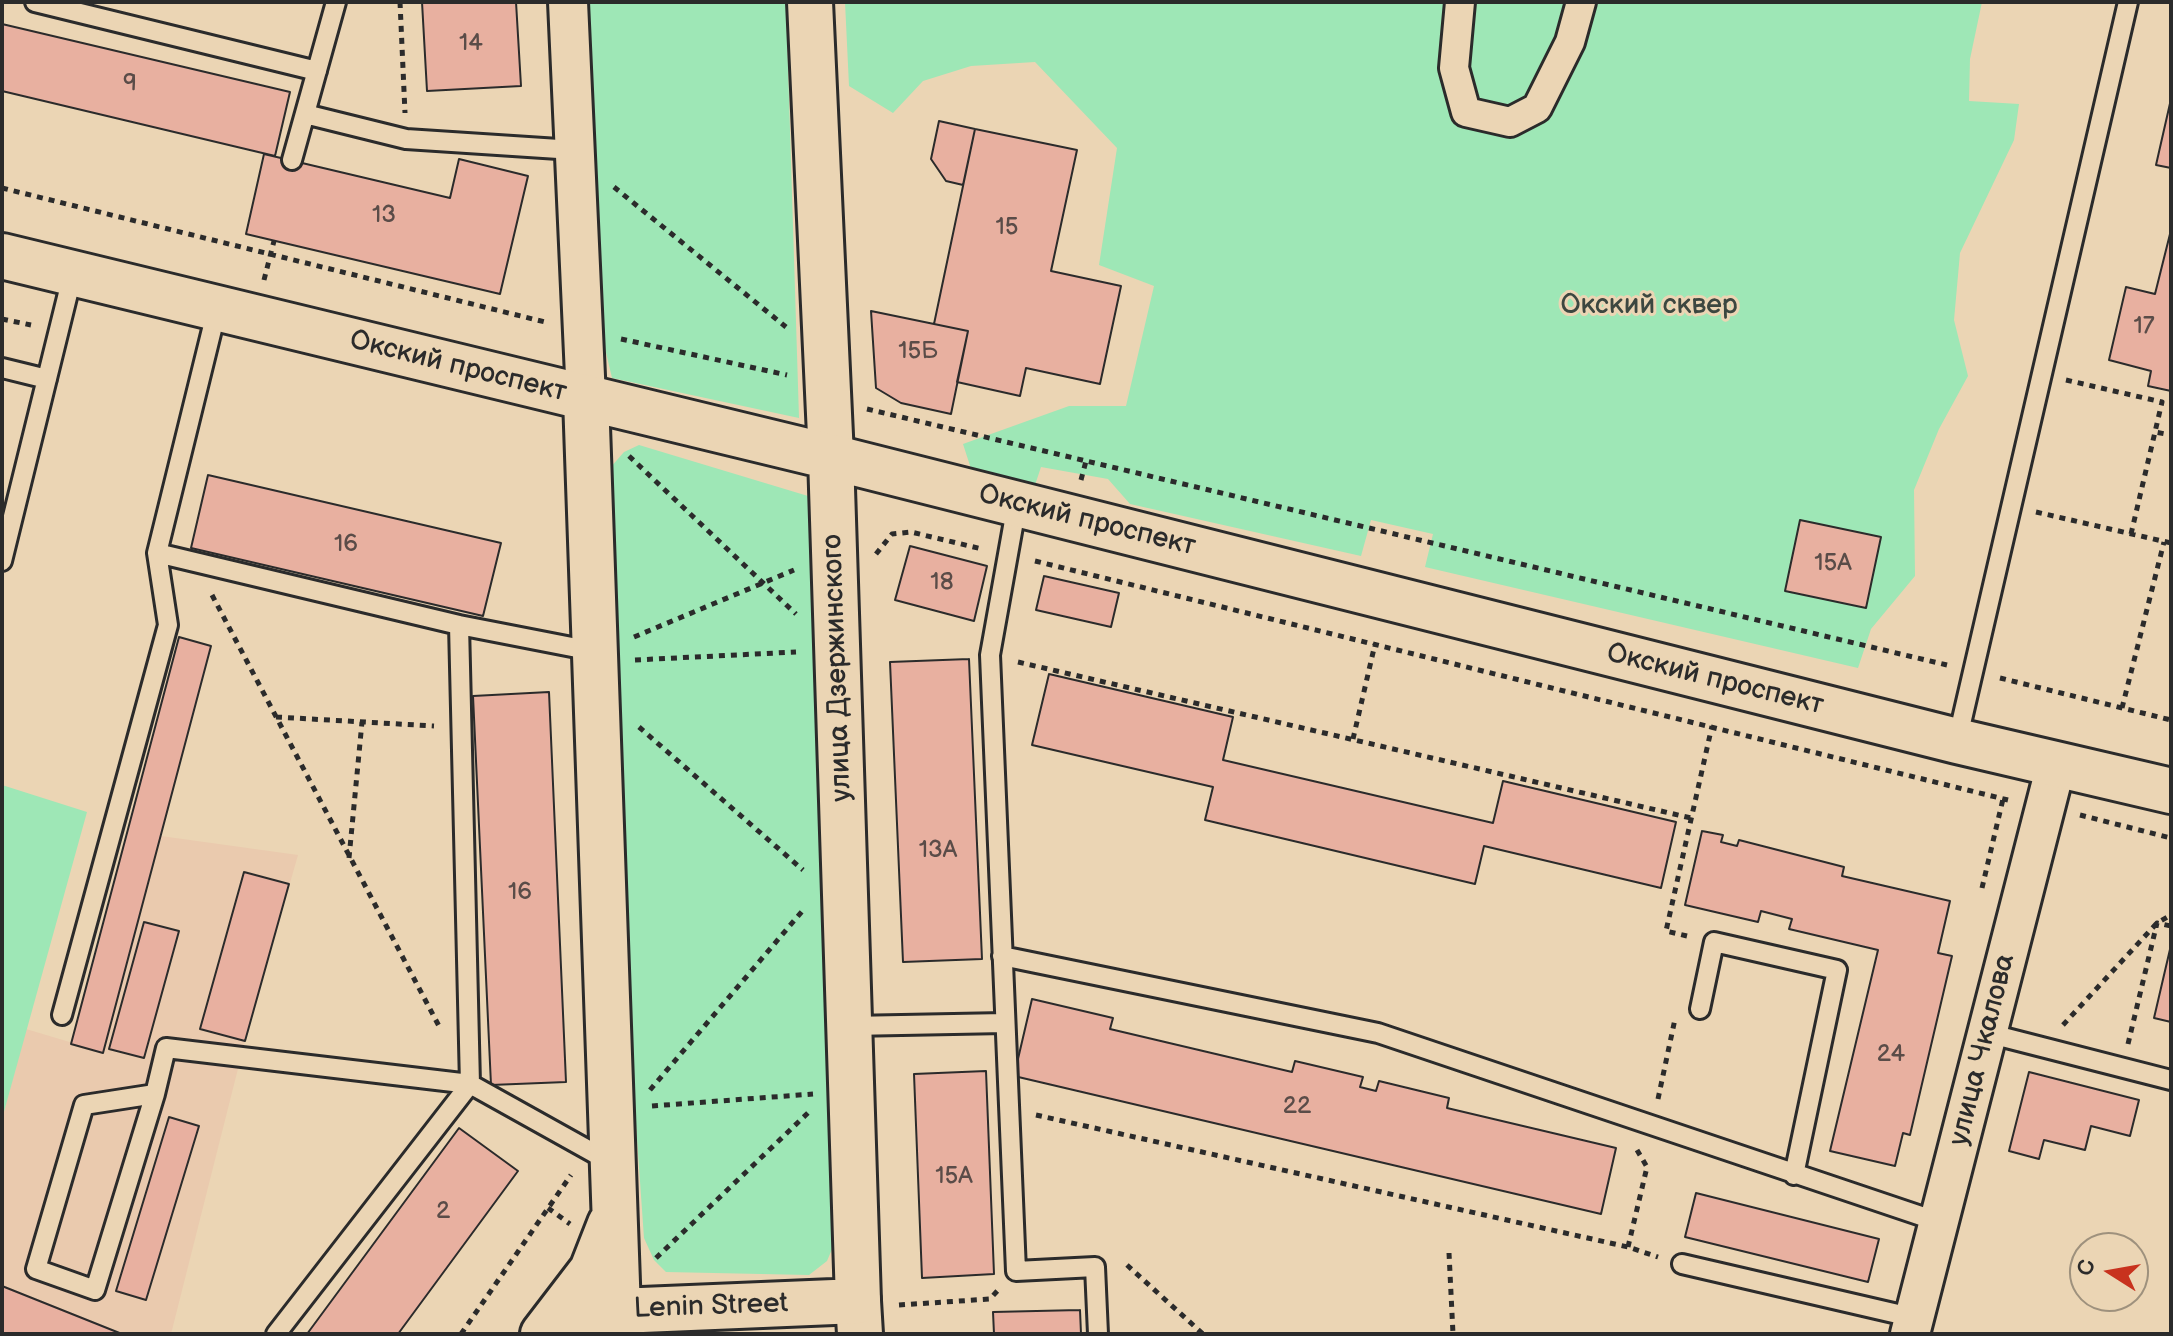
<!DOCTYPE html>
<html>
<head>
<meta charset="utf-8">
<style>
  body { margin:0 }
  #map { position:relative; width:2173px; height:1336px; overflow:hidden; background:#ebd5b4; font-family:"Balsamiq Sans",sans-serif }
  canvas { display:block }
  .frame { position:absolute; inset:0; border:4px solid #2b2b2b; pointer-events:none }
  .north { position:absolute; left:2069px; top:1232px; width:80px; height:80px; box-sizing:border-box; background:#ebd5b4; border:2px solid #9e917d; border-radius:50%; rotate:281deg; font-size:22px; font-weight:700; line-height:32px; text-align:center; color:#2b2b2b }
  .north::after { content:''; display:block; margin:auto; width:28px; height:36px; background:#c8321e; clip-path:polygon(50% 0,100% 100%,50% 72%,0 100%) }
</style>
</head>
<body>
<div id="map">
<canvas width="2173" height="1336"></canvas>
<div class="frame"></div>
<div class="north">С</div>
</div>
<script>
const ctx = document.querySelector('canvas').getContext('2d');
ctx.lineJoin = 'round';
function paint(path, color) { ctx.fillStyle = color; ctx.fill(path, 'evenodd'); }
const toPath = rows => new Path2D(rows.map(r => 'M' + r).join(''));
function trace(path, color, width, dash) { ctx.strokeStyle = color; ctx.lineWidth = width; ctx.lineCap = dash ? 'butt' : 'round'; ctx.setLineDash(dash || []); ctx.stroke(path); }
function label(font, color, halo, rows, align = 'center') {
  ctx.font = font + ' "Balsamiq Sans",sans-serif'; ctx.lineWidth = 6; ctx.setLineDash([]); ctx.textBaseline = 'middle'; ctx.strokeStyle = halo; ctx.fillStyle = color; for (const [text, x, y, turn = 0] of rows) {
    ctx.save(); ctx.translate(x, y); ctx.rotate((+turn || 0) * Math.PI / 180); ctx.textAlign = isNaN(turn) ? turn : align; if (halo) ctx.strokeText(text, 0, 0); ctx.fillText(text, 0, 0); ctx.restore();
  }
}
paint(toPath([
  [161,836,298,855,245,1041,171,1334,2,1334,2,1119,26,1029,103,1052]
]), '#eacaae');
paint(toPath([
  [587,2,786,2,799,418,612,378,600,327],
  [845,2,1982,2,1970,59,1969,101,2019,104,2014,140,1960,253,1954,320,1968,376,1939,429,1914,490,1915,576,1871,629,1858,668,1425,567,1433,534,1371,520,1361,556,1130,504,1108,479,1041,467,1033,491,974,478,963,444,1069,406,1126,406,1154,286,1099,265,1117,148,1035,62,971,66,923,81,893,113,849,86],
  [639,445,808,496,835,1242,827,1261,809,1275,666,1272,654,1260,644,1238,633,1082,610,468,624,452],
  [2,785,87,812,2,1119]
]), '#9ee7b6');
const building = toPath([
  [422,2,516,2,521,86,427,91,422,2],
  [2,24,290,92,275,156,2,91,2,24],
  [2171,99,2171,168,2156,165,2171,99],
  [939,121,975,129,963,185,946,181,931,159,939,121],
  [975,129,1077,150,1051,271,1121,286,1100,384,1026,368,1020,396,957,382,968,331,934,324,975,129],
  [264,154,450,198,459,159,528,176,500,294,246,234,264,154],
  [2171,230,2171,391,2148,386,2151,371,2109,360,2126,287,2155,294,2171,230],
  [871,311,968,331,951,414,901,403,876,388,871,311],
  [208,475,501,543,483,616,191,548,208,475],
  [1800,520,1881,537,1866,608,1785,591,1800,520],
  [910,546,987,566,974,621,895,600,910,546],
  [1044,576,1119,593,1111,627,1036,610,1044,576],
  [179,637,211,646,103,1053,71,1044,179,637],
  [969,659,982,959,903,962,890,662,969,659],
  [1049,674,1233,717,1223,760,1493,823,1503,781,1676,822,1661,888,1484,846,1475,884,1205,820,1213,787,1032,745,1049,674],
  [549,692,566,1082,491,1085,473,696,549,692],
  [1702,831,1723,835,1721,842,1737,846,1739,840,1844,867,1842,876,1950,901,1938,953,1952,956,1910,1135,1903,1133,1895,1166,1830,1151,1878,950,1789,929,1792,919,1761,911,1758,922,1685,905,1702,831],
  [244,872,289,884,245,1041,200,1029,244,872],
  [144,922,179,931,144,1058,109,1049,144,922],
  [2171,945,2171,1022,2154,1018,2171,945],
  [1032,999,1113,1018,1110,1029,1292,1072,1295,1061,1363,1077,1360,1087,1376,1091,1379,1081,1449,1098,1447,1108,1616,1148,1601,1214,1014,1076,1032,999],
  [986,1071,994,1274,922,1278,914,1074,986,1071],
  [2029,1072,2139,1100,2130,1136,2091,1126,2085,1150,2044,1140,2039,1159,2009,1151,2029,1072],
  [169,1117,199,1126,146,1300,116,1291,169,1117],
  [459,1128,518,1171,398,1334,307,1334,459,1128],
  [1696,1193,1879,1239,1868,1282,1685,1237,1696,1193],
  [2,1286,122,1334,2,1334,2,1286],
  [1080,1310,1081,1334,994,1334,993,1312,1080,1310]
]);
paint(building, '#e8b0a0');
trace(building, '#2b2b2b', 2);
const service = toPath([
  [35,2,317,71],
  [305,114,406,139,574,150],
  [292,160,336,2],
  [2,368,47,379],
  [1017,504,990,655,1016,1271,1095,1267,1098,1334],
  [157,553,459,625,470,1084,276,1334],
  [2,561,73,273],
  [459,625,577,648,594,645],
  [1957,741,2128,2],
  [1002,956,1378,1033,1939,1222],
  [1700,1009,1714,942,1837,970,1794,1175],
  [62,1015,168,625,157,553,217,309],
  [850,1026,1005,1023],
  [1987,1033,2171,1080],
  [155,1094,84,1105,36,1269,95,1290,155,1094,166,1048,470,1084,610,1162],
  [1682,1264,1915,1318]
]);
const pedestrian = toPath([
  [1460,2,1454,68,1466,112,1510,122,1537,108,1570,42,1581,2]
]);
const minor = toPath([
  [568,2,586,398],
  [1910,1334,2056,765]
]);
const tertiary = toPath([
  [810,2,831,457],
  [858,1301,860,1334]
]);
const secondary = toPath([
  [2,256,831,457,1957,741,2171,791],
  [586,398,618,1311],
  [543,1334,592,1270,610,1224],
  [569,1334,618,1311,858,1301,831,457]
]);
trace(service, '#2b2b2b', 24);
trace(pedestrian, '#2b2b2b', 34);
trace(minor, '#2b2b2b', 44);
trace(tertiary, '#2b2b2b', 50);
trace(secondary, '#2b2b2b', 50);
trace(toPath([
  [400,2,405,113],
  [614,187,786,327],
  [2,188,545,322],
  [264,280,274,241],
  [2,319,31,325],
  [621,339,787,375],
  [2066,380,2162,402,2155,432,2171,435],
  [867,409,1947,665],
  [629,456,796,614],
  [1081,480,1086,461],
  [2036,512,2171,543],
  [2131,534,2155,432],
  [876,554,892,534,911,532,982,549],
  [1035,561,2008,800],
  [212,595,440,1028],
  [634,637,794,570],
  [635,660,796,652],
  [1018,662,1691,818],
  [2000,678,2171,720],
  [2122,708,2164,542],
  [276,717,434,726],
  [639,727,803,870],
  [1353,739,1375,644],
  [2080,815,2171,838],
  [349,858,362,722],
  [1982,888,2003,799],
  [1687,936,1666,931,1712,726],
  [2063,1025,2157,923,2171,915],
  [2128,1044,2157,923,2171,926],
  [650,1090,804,909],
  [1658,1099,1675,1019],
  [652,1106,813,1094],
  [1036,1115,1628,1247,1658,1257],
  [548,1208,570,1224],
  [1628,1247,1647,1167,1637,1150],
  [1449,1253,1453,1334],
  [656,1258,811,1110],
  [1127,1265,1203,1334],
  [899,1305,990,1299,999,1289],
  [461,1334,571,1175]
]), '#2b2b2b', 5, [6, 6]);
trace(service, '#ebd5b4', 18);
trace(pedestrian, '#ebd5b4', 28);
trace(minor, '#ebd5b4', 38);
trace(tertiary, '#ebd5b4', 44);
trace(secondary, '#ebd5b4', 44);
label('24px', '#5a4c48', null, [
  ["14",471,44],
  ["9",130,84],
  ["13",384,216],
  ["15",1007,228],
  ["17",2144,327],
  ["15Б",918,352],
  ["16",346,545],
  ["15А",1833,564],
  ["18",942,583],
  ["13А",938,851],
  ["16",520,893],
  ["24",1891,1055],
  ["22",1297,1107],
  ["15А",954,1177],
  ["2",443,1212]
]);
label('28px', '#3c4740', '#ebd5b4', [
  ["Окский сквер",1649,306]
]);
label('28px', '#2b2b2b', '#ebd5b4', [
  ["Окский проспект",458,367,14],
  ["Окский проспект",1087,521,14],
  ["улица Дзержинского",838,668,-92],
  ["Окский проспект",1715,680,14],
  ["улица Чкалова",1983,1050,-76],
  ["Lenin Street",711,1307,-2]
]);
</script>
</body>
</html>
